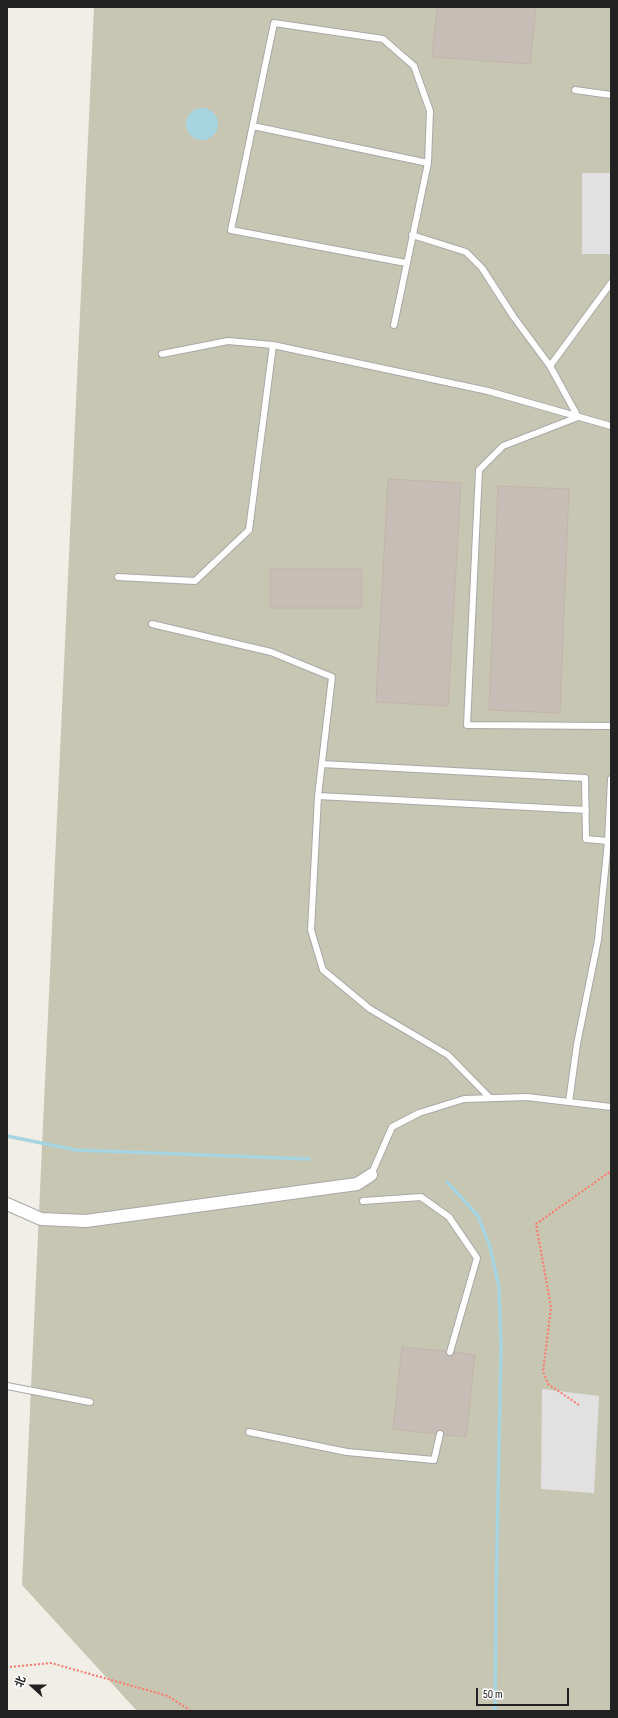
<!DOCTYPE html>
<html>
<head>
<meta charset="utf-8">
<style>
  body { margin:0 }
  #map { position:relative; width:618px; height:1718px; overflow:hidden; background:#f1eee7; font-family:"Sofia Sans Condensed","Noto Sans SC",sans-serif }
  canvas { display:block }
  .frame { position:absolute; inset:0; border:8px solid #212121; pointer-events:none }
  .north { position:absolute; left:12px; top:1666px; width:40px; height:40px; -webkit-text-stroke:3px #fff; paint-order:stroke; rotate:291deg; font-size:11px; font-weight:700; line-height:16px; text-align:center; color:#212121 }
  .north::after { content:''; display:block; margin:auto; width:14px; height:18px; background:#212121; clip-path:polygon(50% 0,100% 100%,50% 72%,0 100%) }
  .scale { position:absolute; left:476px; top:1688px; width:93px; height:18px; box-sizing:border-box; border:2px solid #212121; border-top:0; padding-left:5px; font-size:12px; line-height:14px; white-space:nowrap; color:#212121; -webkit-text-stroke:3px #fff; paint-order:stroke }
</style>
</head>
<body>
<div id="map">
<canvas width="618" height="1718"></canvas>
<div class="frame"></div>
<div class="north">北</div>
<div class="scale">50 m</div>
</div>
<script>
const ctx = document.querySelector('canvas').getContext('2d');
ctx.lineJoin = 'round';
function paint(path, color) { ctx.fillStyle = color; ctx.fill(path, 'evenodd'); }
const toPath = rows => new Path2D(rows.map(r => 'M' + r).join(''));
function trace(path, color, width, dash) { ctx.strokeStyle = color; ctx.lineWidth = width; ctx.lineCap = dash ? 'butt' : 'round'; ctx.setLineDash(dash || []); ctx.stroke(path); }
paint(toPath([
  [94,7,611,7,611,1711,137,1711,22,1585]
]), '#c6c6b2');
paint(toPath([
  [582,173,611,173,611,254,582,254],
  [542,1389,599,1396,594,1493,541,1489]
]), '#e1e1e1');
paint(toPath([
  '186 124a16 16 0 1 1 32 0a16 16 0 1 1-32 0Z'
]), '#a6d4e0');
trace(toPath([
  [7,1136,76,1150,309,1159],
  [447,1182,478,1216,490,1247,499,1287,501,1347,496,1598,495,1711]
]), '#a6d4e0', 3.5);
const building = toPath([
  [437,7,536,7,530,64,432,57,437,7],
  [388,479,461,483,448,706,376,702,388,479],
  [498,486,569,489,560,713,489,710,498,486],
  [270,569,362,569,362,608,270,608,270,569],
  [402,1347,446,1351,447,1355,449,1356,453,1355,455,1352,475,1355,466,1437,444,1435,443,1431,441,1430,437,1431,435,1434,393,1429,402,1347]
]);
paint(building, '#c6bdb6');
trace(building, '#c4b4a9', 1);
const service = toPath([
  [575,90,611,95],
  [253,126,428,163],
  [412,235,466,252,482,268,513,316,550,366,578,417,503,446,479,470,467,725,611,726],
  [394,325,428,163,430,111,414,66,383,39,274,23,231,230,406,263],
  [162,354,228,341,273,345,488,391,611,426],
  [550,366,611,283],
  [118,577,195,581,249,530,273,345],
  [152,624,271,652,332,677,318,796,311,930,323,970,370,1009,448,1055,490,1098],
  [322,764,585,778,586,839,608,841],
  [318,796,586,810],
  [569,1102,577,1044,598,940,608,841,611,779],
  [371,1175,392,1127,419,1113,464,1099,527,1097,611,1107],
  [363,1201,421,1197,449,1217,477,1258,450,1352],
  [7,1386,90,1402],
  [249,1432,347,1452,434,1460,440,1434]
]);
const minor = toPath([
  [7,1204,41,1219,86,1221,357,1184,371,1175]
]);
trace(service, '#a8a8a8', 8);
trace(minor, '#a8a8a8', 14);
trace(toPath([
  [579,1405,548,1384,543,1371,551,1307,536,1224,611,1171],
  [10,1667,51,1663,168,1696,191,1711]
]), '#fe776b', 2, [2, 2]);
trace(service, '#fff', 6);
trace(minor, '#fff', 12);
</script>
</body>
</html>
